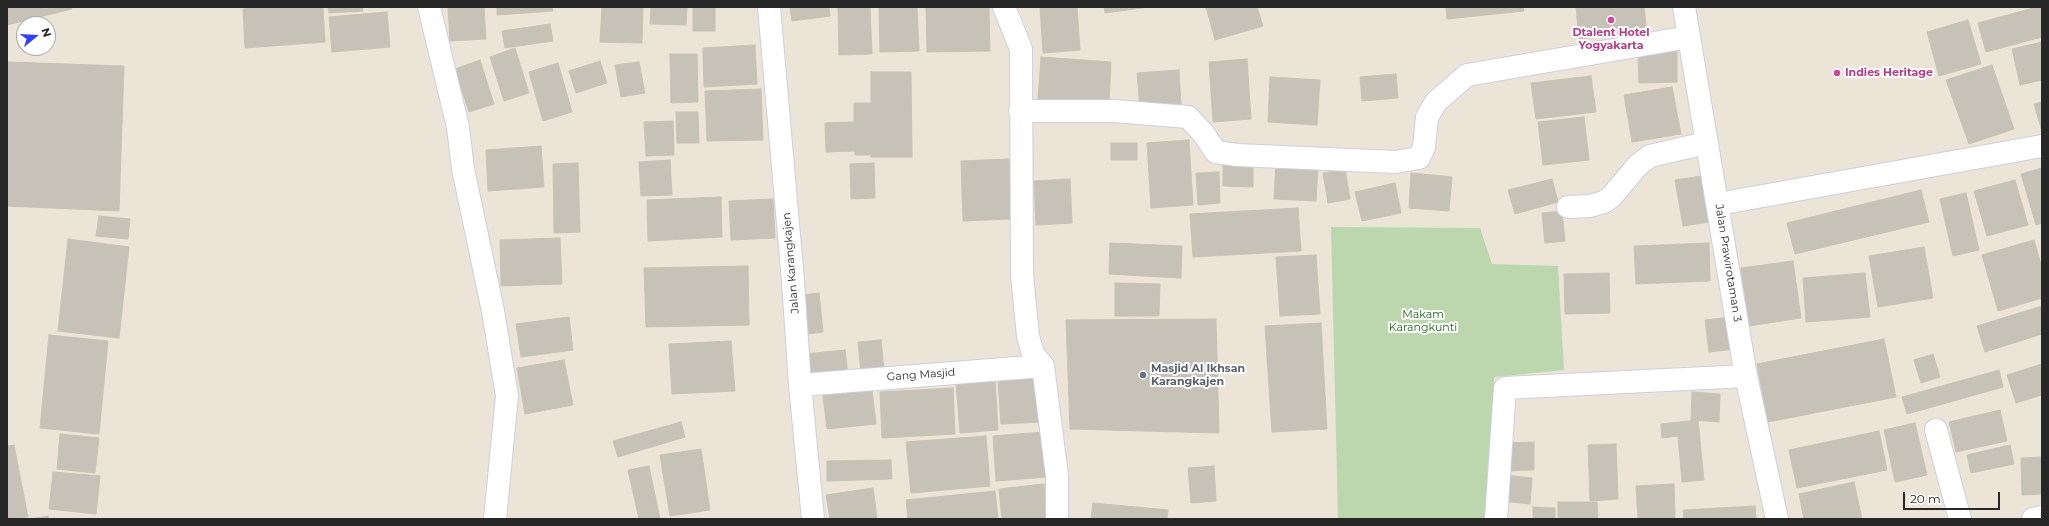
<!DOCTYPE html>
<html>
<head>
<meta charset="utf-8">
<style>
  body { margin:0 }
  #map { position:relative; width:2049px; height:526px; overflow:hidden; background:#ece5d7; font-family:Montserrat,sans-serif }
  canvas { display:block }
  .frame { position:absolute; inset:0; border:8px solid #272727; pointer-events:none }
  .north { position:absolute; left:16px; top:16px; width:40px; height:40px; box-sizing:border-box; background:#fff; border:1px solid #a9a9a9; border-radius:50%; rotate:72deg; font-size:11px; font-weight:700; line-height:16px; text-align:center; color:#272727 }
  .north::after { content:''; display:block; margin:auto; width:14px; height:18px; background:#313fff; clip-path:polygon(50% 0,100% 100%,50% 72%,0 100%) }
  .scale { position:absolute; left:1903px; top:492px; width:97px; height:18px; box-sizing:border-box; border:2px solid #272727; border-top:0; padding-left:5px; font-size:12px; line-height:14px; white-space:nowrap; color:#272727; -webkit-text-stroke:3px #fff; paint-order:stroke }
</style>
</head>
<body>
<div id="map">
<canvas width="2049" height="526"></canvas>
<div class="frame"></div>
<div class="north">N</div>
<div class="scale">20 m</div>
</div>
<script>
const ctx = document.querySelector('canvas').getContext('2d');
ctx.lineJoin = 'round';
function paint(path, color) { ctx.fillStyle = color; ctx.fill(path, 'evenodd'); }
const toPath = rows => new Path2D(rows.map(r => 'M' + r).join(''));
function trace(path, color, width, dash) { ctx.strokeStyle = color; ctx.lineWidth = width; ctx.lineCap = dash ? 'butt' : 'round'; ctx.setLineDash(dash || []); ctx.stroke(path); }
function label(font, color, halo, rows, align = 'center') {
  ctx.font = font + ' Montserrat,sans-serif'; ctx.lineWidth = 4; ctx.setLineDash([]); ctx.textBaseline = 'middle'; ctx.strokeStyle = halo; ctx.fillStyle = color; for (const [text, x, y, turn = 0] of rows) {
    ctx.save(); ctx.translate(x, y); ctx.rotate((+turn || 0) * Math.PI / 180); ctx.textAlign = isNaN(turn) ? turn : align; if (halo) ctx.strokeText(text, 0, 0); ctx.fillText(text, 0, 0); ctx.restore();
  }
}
paint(toPath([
  [1331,227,1480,228,1492,264,1558,266,1564,370,1494,377,1494,519,1338,519]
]), '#bcd7ad');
const building = toPath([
  [7,7,71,7,72,9,7,25,7,7],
  [275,7,323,7,325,42,245,48,243,9,275,7],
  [328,7,362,7,363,11,329,13,328,7],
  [448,7,484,7,486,39,450,41,448,7],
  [497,7,552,7,553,11,497,15,497,7],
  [602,7,643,7,642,43,600,42,602,7],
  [651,7,687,7,686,25,650,24,651,7],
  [693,7,715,7,715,31,693,31,693,7],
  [790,7,829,7,830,16,792,21,790,7],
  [838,7,870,7,872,54,839,55,838,7],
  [879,7,917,7,919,51,880,52,879,7],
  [926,7,989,7,990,51,927,52,926,7],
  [1040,7,1077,7,1080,50,1043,53,1040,7],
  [1104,7,1149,7,1105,13,1104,7],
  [1206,7,1257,7,1263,26,1215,40,1206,7],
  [1446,7,1523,7,1524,11,1447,19,1446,7],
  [1576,7,1644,7,1647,33,1579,39,1576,7],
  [2037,7,2042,7,2042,37,1986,52,1978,23,2037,7],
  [387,12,390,47,332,52,329,17,387,12],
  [1968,20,1981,64,1939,76,1927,32,1968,20],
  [550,24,553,41,505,48,502,31,550,24],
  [2042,42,2042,80,2020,85,2012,49,2042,42],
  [755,45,757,84,704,87,703,48,755,45],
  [515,48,529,93,504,101,490,57,515,48],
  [1677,48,1677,82,1639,83,1638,56,1677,48],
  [670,54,697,54,698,102,671,103,670,54],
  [1041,57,1111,62,1109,104,1038,99,1041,57],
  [1247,59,1251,119,1213,122,1209,62,1247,59],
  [480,60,494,104,469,112,455,69,480,60],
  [600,61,607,83,576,93,569,71,600,61],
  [7,62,124,66,119,211,7,206,7,62],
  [639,62,645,93,621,97,615,65,639,62],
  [558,63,572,112,543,121,529,72,558,63],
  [1992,65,2014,129,1969,144,1946,80,1992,65],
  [1179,70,1181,105,1140,108,1137,73,1179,70],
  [871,72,911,72,912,157,871,157,871,155,855,155,855,151,826,152,825,123,854,122,854,103,871,103,871,72],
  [1396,74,1398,98,1362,101,1360,77,1396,74],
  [1591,76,1596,112,1536,119,1531,83,1591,76],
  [1270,77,1320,80,1317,125,1268,122,1270,77],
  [1672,87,1681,134,1632,142,1624,95,1672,87],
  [761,89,763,140,707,141,705,91,761,89],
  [2042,102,2042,131,2034,104,2042,102],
  [676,112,698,112,699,143,677,143,676,112],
  [1584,117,1589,160,1543,165,1538,122,1584,117],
  [673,121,674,155,646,156,644,122,673,121],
  [1189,140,1193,205,1151,208,1147,143,1189,140],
  [1111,143,1137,143,1137,160,1111,160,1111,143],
  [541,146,544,187,488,191,486,150,541,146],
  [1223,158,1253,159,1253,187,1223,186,1223,158],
  [1009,159,1012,219,963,221,961,161,1009,159],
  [670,160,672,195,641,196,639,162,670,160],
  [578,163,580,232,554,233,553,164,578,163],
  [874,163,875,198,851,199,850,164,874,163],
  [1276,163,1318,166,1316,201,1274,199,1276,163],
  [2042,168,2042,223,2036,225,2021,174,2042,168],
  [1345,169,1350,199,1328,203,1323,173,1345,169],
  [1219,172,1220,203,1198,205,1196,173,1219,172],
  [1411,173,1452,177,1449,211,1409,208,1411,173],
  [1709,175,1716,221,1683,226,1675,180,1709,175],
  [1070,179,1072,223,1036,225,1034,181,1070,179],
  [1552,179,1558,202,1515,214,1508,190,1552,179],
  [2015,180,2028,225,1987,236,1974,191,2015,180],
  [1395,183,1401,213,1362,221,1355,192,1395,183],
  [1921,190,1929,222,1795,254,1787,223,1921,190],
  [1966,193,1979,250,1953,256,1940,199,1966,193],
  [721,197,722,237,648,241,647,200,721,197],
  [773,199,775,238,731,240,729,201,773,199],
  [1298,208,1301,251,1193,257,1190,214,1298,208],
  [1562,211,1565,241,1545,243,1542,213,1562,211],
  [99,216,130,219,128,239,96,236,99,216],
  [560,238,562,284,501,286,500,240,560,238],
  [68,239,129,247,119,338,58,331,68,239],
  [2034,240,2042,268,2042,298,1998,311,1982,255,2034,240],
  [1110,243,1182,246,1181,278,1109,274,1110,243],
  [1709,243,1710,281,1636,284,1634,246,1709,243],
  [1924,247,1933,298,1878,307,1869,256,1924,247],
  [1316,255,1320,314,1280,316,1276,257,1316,255],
  [1793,261,1801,318,1749,326,1741,268,1793,261],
  [748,266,749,325,646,327,644,268,748,266],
  [1609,273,1610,313,1565,314,1564,274,1609,273],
  [1865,273,1870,317,1806,322,1803,278,1865,273],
  [1115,283,1160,284,1159,316,1115,316,1115,283],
  [819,293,823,332,807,334,802,295,819,293],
  [2042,306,2042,334,1985,352,1977,326,2042,306],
  [569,317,573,350,521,357,516,324,569,317],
  [1732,317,1736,349,1709,352,1705,320,1732,317],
  [1216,319,1219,433,1070,429,1066,320,1216,319],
  [1321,323,1327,429,1272,432,1265,326,1321,323],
  [49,335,108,341,99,434,40,428,49,335],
  [1884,339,1896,397,1768,422,1757,364,1884,339],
  [881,340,884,371,861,373,858,342,881,340],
  [731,341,735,391,672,394,669,344,731,341],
  [845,350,848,376,807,380,804,354,845,350],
  [1933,354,1940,377,1921,383,1914,360,1933,354],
  [564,360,573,405,525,414,517,368,564,360],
  [2042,364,2042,395,2016,403,2007,375,2042,364],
  [1999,370,2003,387,1943,404,1938,387,1999,370],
  [1041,377,1043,422,1001,424,998,379,1041,377],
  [995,380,998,430,960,433,956,382,995,380],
  [1938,387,1943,404,1907,414,1902,397,1938,387],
  [953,388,955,434,882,438,880,392,953,388],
  [872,390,876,424,827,429,823,396,872,390],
  [1692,392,1720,394,1719,422,1691,420,1692,392],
  [2000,410,2007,441,1956,452,1949,422,2000,410],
  [1698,420,1704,480,1682,482,1678,436,1662,438,1661,424,1698,420],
  [681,422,685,437,618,457,613,441,681,422],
  [1915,423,1927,475,1895,482,1884,430,1915,423],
  [1879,431,1887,470,1797,488,1789,450,1879,431],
  [1043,432,1047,477,996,481,993,436,1043,432],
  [60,434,99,438,95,473,57,469,60,434],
  [986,436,990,486,911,493,906,442,986,436],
  [1534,442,1534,470,1505,471,1504,443,1534,442],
  [1616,444,1618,499,1590,501,1588,445,1616,444],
  [14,445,28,517,7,519,7,446,14,445],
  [2010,445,2014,464,1971,473,1967,455,2010,445],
  [701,449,710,510,670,516,660,455,701,449],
  [2042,457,2042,494,2022,495,2021,458,2042,457],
  [891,460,892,479,827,481,827,461,891,460],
  [649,466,660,519,639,519,628,470,649,466],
  [1214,466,1216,501,1191,503,1188,468,1214,466],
  [53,472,100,476,96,514,49,509,53,472],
  [1504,475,1532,478,1530,504,1501,501,1504,475],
  [1854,482,1862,519,1804,519,1799,494,1854,482],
  [1044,484,1046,519,1002,519,999,489,1044,484],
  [1674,484,1675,519,1638,519,1636,486,1674,484],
  [873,488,877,518,830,519,826,495,873,488],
  [995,491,998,519,908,519,906,500,995,491],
  [1558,502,1597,502,1598,519,1558,519,1558,502],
  [1093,503,1168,510,1167,519,1091,519,1093,503],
  [1755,506,1756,519,1684,519,1683,510,1755,506],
  [1533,507,1555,508,1555,519,1533,519,1533,507],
  [48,516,48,519,31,519,48,516]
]);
paint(building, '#c6c2b7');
trace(building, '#c7c2b1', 1);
const street = toPath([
  [429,7,458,127,463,169,493,311,507,396,495,519],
  [769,7,793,281,800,385,813,519],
  [1004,7,1021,49,1022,275,1028,336,1033,354,1043,366,1057,476,1057,519],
  [1684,7,1746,376,1777,519],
  [1020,111,1114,111,1188,117,1203,133,1216,152,1237,155,1395,162,1419,158,1424,147,1427,117,1436,102,1467,75,1689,37],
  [1718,204,2042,146],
  [1568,207,1590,206,1604,202,1612,196,1638,165,1650,156,1706,143],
  [800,385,1043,366],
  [1936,430,1960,519],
  [1496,519,1505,388,1746,376],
  [2033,519,2042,517]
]);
trace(street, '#cdcee2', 24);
trace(street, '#fff', 22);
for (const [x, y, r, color] of [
  [1611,20,4,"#d1479c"],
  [1837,73,4,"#d1479c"],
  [1143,375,4,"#6b7280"]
]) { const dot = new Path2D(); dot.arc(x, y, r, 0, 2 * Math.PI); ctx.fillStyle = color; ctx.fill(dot); trace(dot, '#fff', 1.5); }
label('bold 11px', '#b23c85', '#fff', [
  ["Dtalent Hotel",1611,33],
  ["Yogyakarta",1611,46],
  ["Indies Heritage",1845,73,"left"]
]);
label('11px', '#272727', '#fff', [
  ["Jalan Karangkajen",791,263,-95],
  ["Jalan Prawirotaman 3",1728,263,81],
  ["Gang Masjid",921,375,-4]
]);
label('11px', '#1b6814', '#fff', [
  ["Makam",1423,315],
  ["Karangkunti",1423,328]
]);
label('bold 11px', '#5b616d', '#fff', [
  ["Masjid Al Ikhsan",1151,369],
  ["Karangkajen",1151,382]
], 'left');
</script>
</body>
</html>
